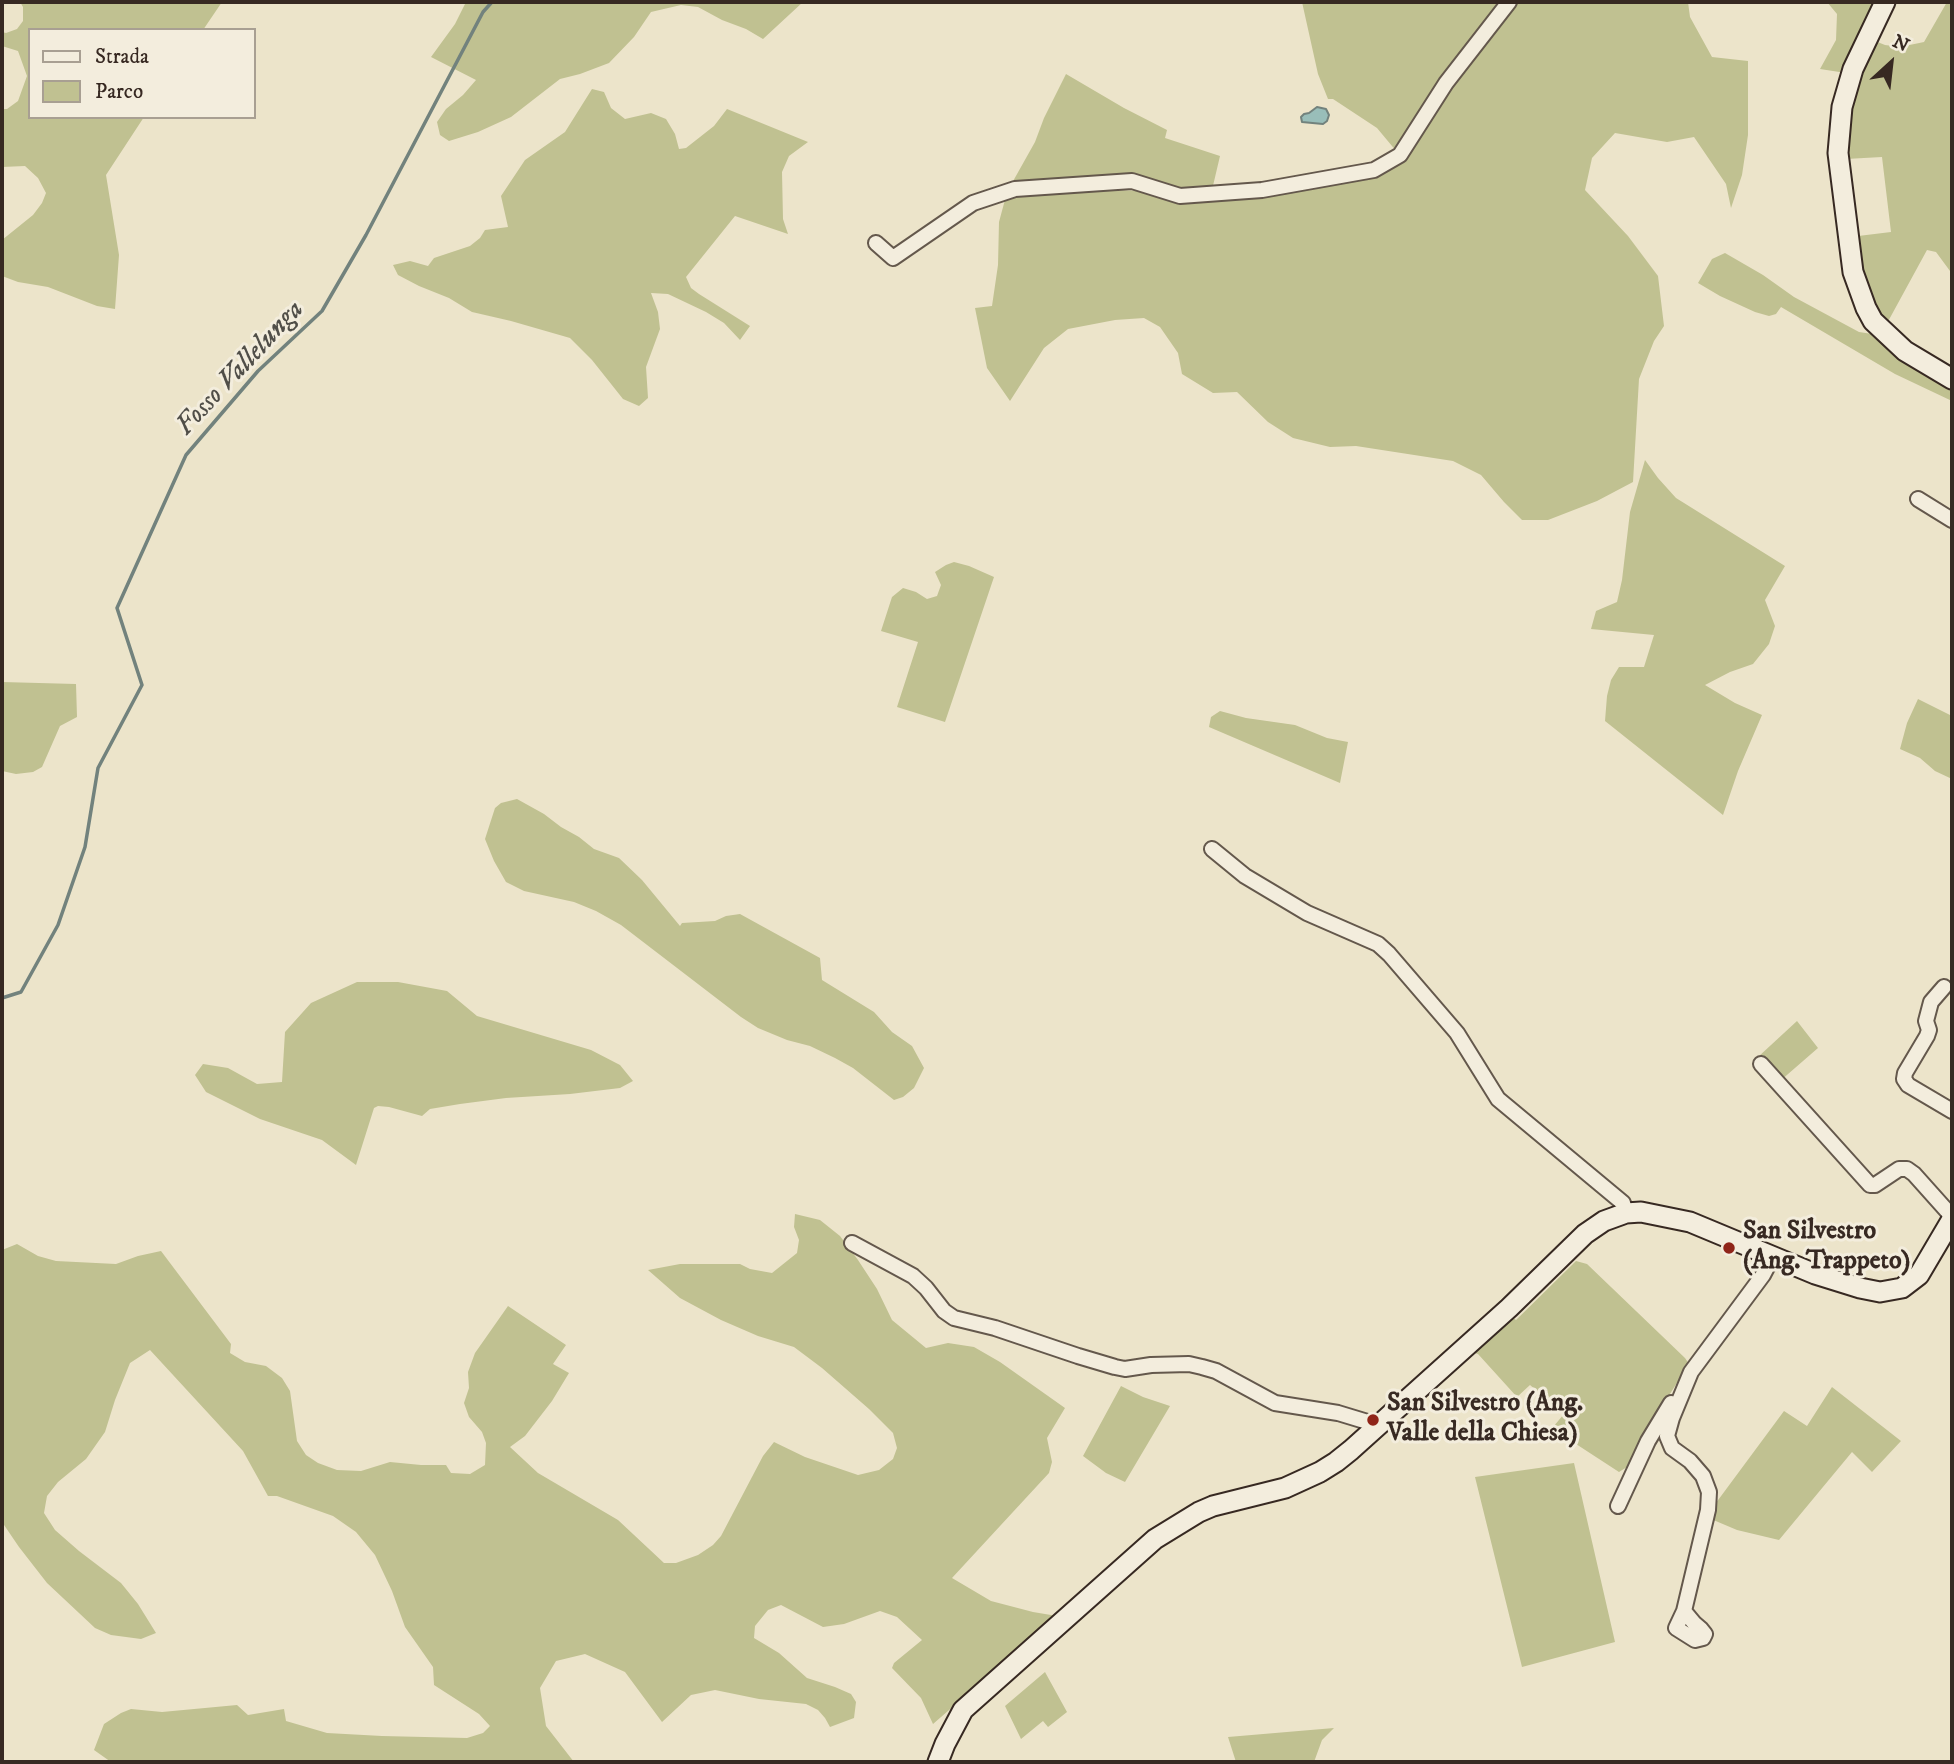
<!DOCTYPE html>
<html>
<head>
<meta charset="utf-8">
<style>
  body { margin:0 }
  #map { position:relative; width:1954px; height:1764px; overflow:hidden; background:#ece4ca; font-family:"IM FELL DW Pica",serif }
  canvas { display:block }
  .frame { position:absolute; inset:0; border:4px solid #372922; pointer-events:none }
  .legend { position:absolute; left:28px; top:28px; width:228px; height:91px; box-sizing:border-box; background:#f3eddd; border:2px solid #a89f92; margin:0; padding:9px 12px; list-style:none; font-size:21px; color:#372922 }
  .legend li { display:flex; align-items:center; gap:14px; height:35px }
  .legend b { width:35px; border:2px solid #a89f92 }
  .north { position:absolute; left:1856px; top:28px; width:70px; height:70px; -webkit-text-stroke:5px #f3eddd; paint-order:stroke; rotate:27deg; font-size:19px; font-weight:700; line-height:28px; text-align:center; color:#372922 }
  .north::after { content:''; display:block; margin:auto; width:24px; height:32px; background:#372922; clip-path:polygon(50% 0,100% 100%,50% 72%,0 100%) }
</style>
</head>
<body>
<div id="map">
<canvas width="1954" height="1764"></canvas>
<div class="frame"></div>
<ul class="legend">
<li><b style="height:9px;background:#f3eddd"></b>Strada</li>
<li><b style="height:19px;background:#c0c191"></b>Parco</li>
</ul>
<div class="north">N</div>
</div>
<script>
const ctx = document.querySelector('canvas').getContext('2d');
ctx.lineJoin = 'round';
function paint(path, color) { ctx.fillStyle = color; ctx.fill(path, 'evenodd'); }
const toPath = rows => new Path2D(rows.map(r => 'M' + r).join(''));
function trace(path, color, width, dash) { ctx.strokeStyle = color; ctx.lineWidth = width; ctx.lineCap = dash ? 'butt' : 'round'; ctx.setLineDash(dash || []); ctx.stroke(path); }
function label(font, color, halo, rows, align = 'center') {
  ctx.font = font + ' "IM FELL DW Pica",serif'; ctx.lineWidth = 6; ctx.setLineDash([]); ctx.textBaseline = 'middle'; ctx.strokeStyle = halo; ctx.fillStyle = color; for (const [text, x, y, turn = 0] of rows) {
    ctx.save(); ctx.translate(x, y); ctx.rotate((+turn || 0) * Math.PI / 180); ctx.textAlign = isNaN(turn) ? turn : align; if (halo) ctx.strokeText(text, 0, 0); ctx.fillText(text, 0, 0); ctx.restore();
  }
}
paint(toPath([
  [20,2,222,2,203,30,30,30,30,117,144,117,106,175,119,255,115,309,97,306,48,287,18,282,2,276,2,240,33,215,42,203,46,193,38,178,25,166,2,167,2,109,7,109,18,101,27,76,18,51,2,46,2,32,6,33,17,29,23,21,23,7],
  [466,2,803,2,763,39,746,29,722,20,698,7,681,5,651,12,634,37,609,63,580,74,560,79,511,117,478,132,449,141,440,135,437,122,446,109,463,95,476,80,431,57,455,24],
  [1302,2,1499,2,1453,61,1397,152,1377,128,1333,99,1328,99,1318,74],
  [1514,2,1688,2,1690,17,1712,57,1748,61,1748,135,1742,175,1731,208,1726,184,1694,137,1667,142,1615,133,1592,158,1585,190,1628,236,1658,276,1664,326,1654,341,1639,379,1633,482,1597,501,1548,520,1522,520,1504,502,1481,475,1453,461,1356,446,1330,447,1293,438,1268,422,1237,392,1213,393,1182,374,1178,353,1160,327,1144,318,1115,320,1068,329,1044,348,1010,401,987,368,975,308,992,306,998,265,999,222,1006,196,1115,190,1145,191,1165,199,1168,197,1374,175,1447,89],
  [1827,2,1882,2,1846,73,1820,69,1836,40,1837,14],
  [1947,2,1952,2,1952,272,1950,271,1936,252,1927,250,1885,327,1866,302,1850,237,1891,232,1882,157,1846,159,1850,109,1862,71,1875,41,1885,45,1900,47,1924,42],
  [1066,74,1124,108,1167,130,1165,138,1220,156,1212,190,1185,189,1153,183,1012,183,1035,142,1044,118],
  [592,89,604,92,611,108,625,119,651,113,666,119,675,134,679,149,686,148,714,126,727,109,808,142,789,156,782,172,783,219,788,234,735,216,686,277,691,288,699,294,750,326,740,340,724,323,706,312,668,294,651,293,658,312,660,329,646,367,648,398,639,406,623,399,592,360,570,338,511,321,472,312,449,298,419,286,398,275,393,265,410,261,428,266,434,258,470,246,480,238,485,230,508,227,501,196,525,160,565,132],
  [1725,253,1763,275,1794,297,1859,332,1879,335,1952,382,1952,401,1895,374,1781,307,1776,314,1769,316,1755,312,1720,296,1698,283,1712,259],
  [1645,460,1658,478,1676,498,1785,566,1765,600,1775,626,1769,644,1753,664,1730,672,1705,685,1735,703,1762,715,1738,771,1723,815,1605,721,1607,696,1611,680,1619,667,1644,667,1654,635,1591,629,1596,611,1617,602,1622,580,1630,512],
  [954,562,969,566,994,577,945,722,897,707,918,642,881,631,892,597,903,588,916,592,927,599,937,596,941,585,935,572,946,565],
  [2,682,76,684,77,717,60,726,42,767,33,772,16,774,2,771],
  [1918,699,1952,716,1952,779,1935,771,1920,758,1900,749,1907,723],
  [1220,711,1246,718,1295,725,1327,738,1348,742,1340,783,1209,727,1211,717],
  [517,799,544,814,561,827,579,837,594,849,619,858,642,880,680,926,682,923,715,921,726,916,740,914,820,958,822,980,874,1012,892,1032,912,1046,924,1068,914,1088,903,1097,894,1100,853,1068,835,1058,810,1046,787,1040,758,1028,741,1017,621,925,596,911,574,902,524,891,506,882,494,861,485,839,495,808,501,803],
  [357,982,398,982,447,991,477,1016,591,1050,620,1065,633,1081,620,1088,570,1094,506,1098,460,1104,430,1109,422,1116,389,1107,378,1106,374,1108,356,1165,322,1140,260,1119,206,1092,195,1075,203,1064,228,1068,257,1084,282,1082,285,1032,311,1003],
  [1797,1021,1818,1048,1780,1081,1758,1057],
  [795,1214,820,1220,840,1236,858,1260,877,1289,892,1320,926,1348,948,1343,974,1347,1000,1362,1065,1408,1047,1438,1052,1462,1049,1473,952,1578,991,1601,1033,1612,1057,1616,933,1724,921,1698,892,1668,894,1663,922,1640,897,1617,880,1611,844,1624,823,1627,781,1605,768,1610,755,1626,754,1638,779,1653,807,1678,835,1687,851,1694,856,1702,854,1718,830,1727,825,1718,818,1710,806,1704,759,1699,715,1690,691,1695,662,1722,625,1672,585,1654,556,1661,540,1688,546,1726,574,1762,111,1762,94,1750,104,1724,121,1713,131,1709,162,1712,237,1705,248,1715,284,1709,286,1721,327,1733,382,1736,467,1738,483,1733,490,1726,479,1714,434,1685,433,1667,405,1627,392,1591,375,1555,356,1532,333,1516,277,1496,268,1496,243,1451,150,1350,130,1363,115,1400,105,1432,86,1459,58,1482,47,1496,44,1513,55,1530,79,1551,121,1583,138,1604,156,1633,141,1639,111,1635,95,1628,47,1583,19,1547,2,1522,2,1250,17,1244,38,1256,56,1261,116,1264,138,1256,161,1251,231,1344,230,1353,245,1362,266,1366,282,1378,290,1391,297,1441,306,1455,318,1463,337,1470,361,1471,390,1462,421,1465,446,1465,451,1473,470,1474,485,1465,486,1443,482,1432,469,1417,464,1403,469,1388,468,1372,475,1353,508,1306,566,1345,553,1364,569,1373,552,1401,525,1436,510,1447,538,1473,618,1520,664,1563,676,1563,698,1555,713,1545,721,1536,763,1456,774,1442,805,1457,858,1475,879,1470,893,1459,897,1448,893,1433,869,1409,822,1368,794,1347,758,1336,721,1320,680,1298,648,1270,680,1264,740,1264,750,1269,772,1273,797,1253,799,1240,794,1227],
  [1576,1261,1587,1264,1685,1358,1689,1364,1645,1433,1627,1467,1619,1472,1576,1444,1548,1433,1564,1414,1530,1385,1517,1397,1478,1354,1465,1350,1507,1313,1516,1320],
  [1121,1386,1143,1397,1170,1406,1125,1482,1106,1473,1083,1456],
  [1832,1387,1901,1441,1872,1472,1852,1452,1779,1540,1737,1530,1711,1519,1710,1511,1784,1411,1807,1426],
  [1574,1463,1615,1642,1522,1667,1475,1477],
  [1045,1672,1067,1712,1048,1727,1043,1721,1021,1739,1005,1706],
  [1334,1728,1322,1740,1314,1762,1236,1762,1228,1737]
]), '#c0c191');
const water = toPath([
  [1317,107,1326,109,1329,115,1327,121,1323,124,1302,122,1301,117,1304,114,1309,113,1317,107]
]);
paint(water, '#99beb9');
trace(water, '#72827d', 2);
trace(toPath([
  [2,998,21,992,58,925,85,847,98,768,142,685,117,608,186,455,258,371,322,311,366,235,483,12,492,2]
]), '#72827d', 3.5);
const street = toPath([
  [876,243,893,258,973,203,1015,189,1132,181,1180,196,1262,190,1374,170,1400,155,1446,83,1509,2],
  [1918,499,1952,520],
  [1212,849,1245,876,1307,913,1378,944,1389,954,1457,1033,1498,1099,1623,1203,1626,1213],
  [1944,987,1931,1002,1926,1021,1929,1030,1927,1036,1905,1073,1904,1079,1908,1085,1952,1111],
  [1761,1064,1870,1185,1875,1185,1899,1169,1907,1169,1914,1174,1948,1212,1952,1214],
  [852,1243,913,1276,926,1288,944,1311,954,1318,995,1328,1078,1356,1115,1367,1125,1369,1151,1365,1189,1364,1202,1367,1216,1371,1275,1403,1338,1413,1371,1423,1376,1428],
  [1618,1506,1648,1441,1671,1403],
  [1684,1611,1676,1628,1695,1640,1703,1638,1705,1634,1701,1629,1694,1623,1684,1611,1708,1510,1709,1492,1703,1476,1690,1461,1672,1448,1667,1436,1672,1418,1691,1372,1763,1275,1773,1256]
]);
const secondary = toPath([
  [1885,2,1853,69,1842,107,1838,153,1853,272,1866,308,1873,321,1905,351,1952,379],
  [938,1762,945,1744,963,1710,1155,1539,1199,1512,1213,1506,1285,1488,1320,1472,1336,1462,1351,1450,1509,1308,1585,1234,1604,1221,1626,1213,1641,1212,1690,1222,1815,1274,1860,1288,1880,1292,1902,1288,1919,1275,1952,1219]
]);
trace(street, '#64584c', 18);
trace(secondary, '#372922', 23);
trace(street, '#f3eddd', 14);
trace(secondary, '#f3eddd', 19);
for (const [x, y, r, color] of [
  [1729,1248,7,"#8f2418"],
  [1373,1420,7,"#8f2418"]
]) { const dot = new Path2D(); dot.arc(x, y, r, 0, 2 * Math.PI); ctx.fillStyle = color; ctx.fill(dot); trace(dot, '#f3eddd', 2.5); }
label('bold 26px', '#372922', '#f3eddd', [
  ["San Silvestro",1743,1233],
  ["(Ang. Trappeto)",1743,1263],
  ["San Silvestro (Ang.",1387,1405],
  ["Valle della Chiesa)",1387,1435]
], 'left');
label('italic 28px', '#504e48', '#f3eddd', [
  ["Fosso Vallelunga",241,369,-47]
]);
</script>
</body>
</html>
